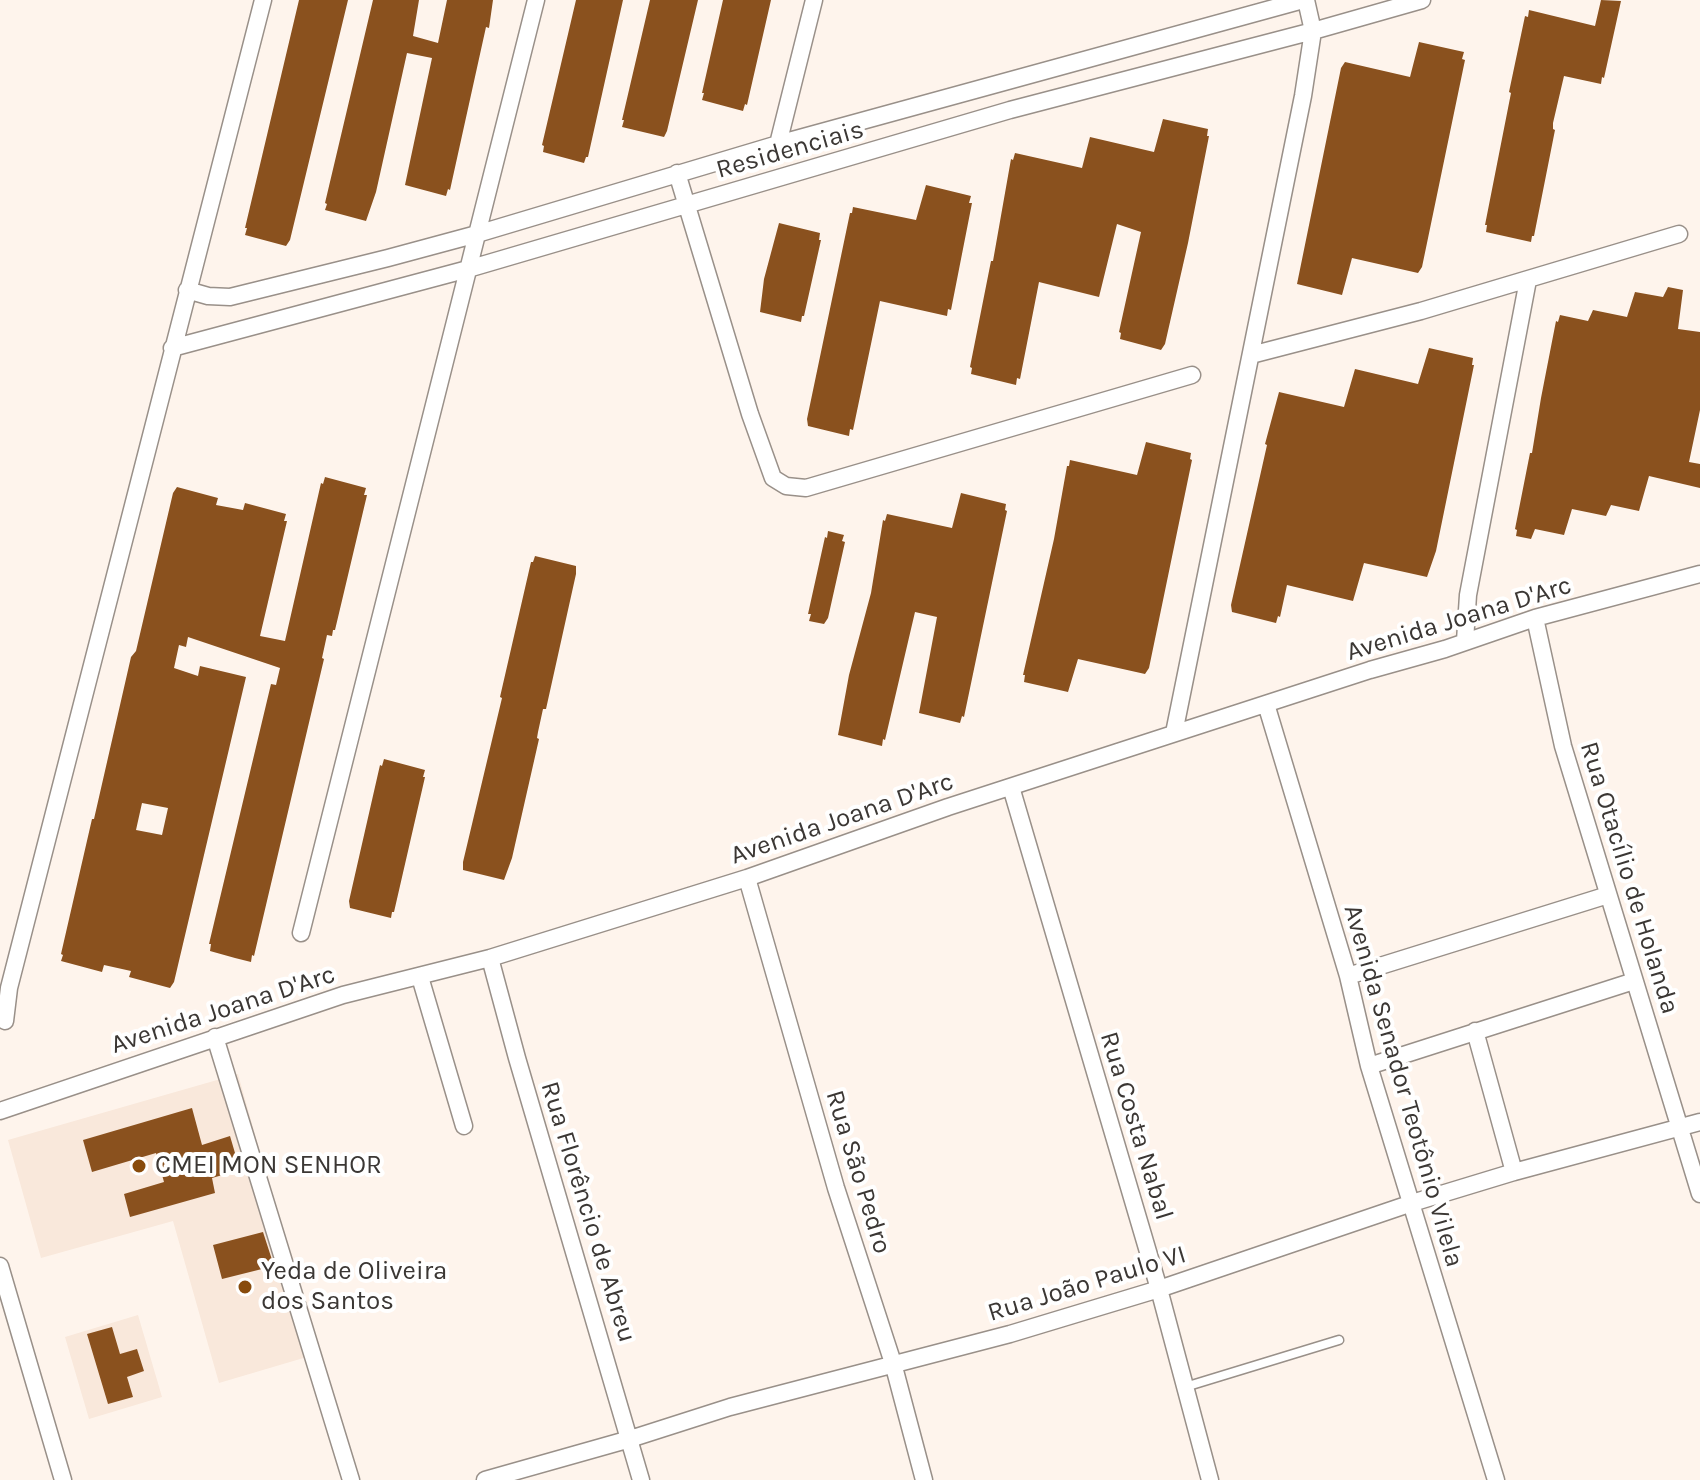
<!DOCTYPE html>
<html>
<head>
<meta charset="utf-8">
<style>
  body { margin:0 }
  canvas { display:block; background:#fef4ec }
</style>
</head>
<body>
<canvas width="1700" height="1480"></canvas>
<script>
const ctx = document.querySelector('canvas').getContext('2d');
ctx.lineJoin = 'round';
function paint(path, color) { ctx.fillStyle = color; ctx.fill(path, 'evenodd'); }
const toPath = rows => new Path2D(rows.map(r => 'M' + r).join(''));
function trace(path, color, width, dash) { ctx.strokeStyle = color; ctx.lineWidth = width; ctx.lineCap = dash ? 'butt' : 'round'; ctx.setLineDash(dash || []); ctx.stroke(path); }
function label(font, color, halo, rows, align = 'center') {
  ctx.font = font + ' Karla,sans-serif'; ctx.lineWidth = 8; ctx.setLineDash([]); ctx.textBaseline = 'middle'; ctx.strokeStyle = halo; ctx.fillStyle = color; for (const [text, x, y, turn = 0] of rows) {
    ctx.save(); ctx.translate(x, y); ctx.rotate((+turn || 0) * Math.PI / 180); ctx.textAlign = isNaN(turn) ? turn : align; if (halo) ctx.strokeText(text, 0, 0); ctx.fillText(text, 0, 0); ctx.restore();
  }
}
paint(toPath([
  [238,1074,317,1354,219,1383,173,1221,41,1258,8,1140],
  [138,1315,162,1397,89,1419,65,1337]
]), '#f9e8db');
paint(toPath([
  [299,0,348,0,290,240,286,246,245,235,247,228,245,228],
  [373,0,419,0,413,36,438,43,447,0,493,0,489,28,486,27,450,190,448,189,446,196,405,185,432,58,407,53,376,192,366,221,325,210,327,204,325,203],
  [576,0,623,0,588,157,586,157,584,163,543,152,544,146,542,145],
  [650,0,698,0,667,131,664,137,622,127,624,120,622,120],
  [723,0,771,0,747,105,745,104,743,111,702,100,704,93,702,93],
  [1601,0,1621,1,1604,78,1602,77,1601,84,1564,76,1553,123,1553,129,1555,130,1534,236,1532,236,1531,242,1486,232,1487,225,1485,225,1511,93,1509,92,1525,16,1528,17,1529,10,1595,26],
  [1419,42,1464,52,1462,59,1465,60,1422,267,1418,273,1352,258,1342,295,1297,284,1341,68,1345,62,1410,77],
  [1163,119,1208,129,1207,136,1209,136,1188,243,1165,344,1161,350,1120,339,1121,333,1119,332,1141,232,1117,224,1099,297,1039,282,1020,379,1017,378,1016,385,971,374,972,368,970,367,991,261,993,261,1011,159,1013,160,1015,153,1082,168,1090,137,1154,152],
  [926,185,971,196,969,203,972,203,951,310,948,309,947,316,880,301,853,430,850,429,849,436,808,426,807,419,850,213,852,213,853,207,916,220],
  [779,223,820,233,819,240,821,240,804,316,802,316,801,322,760,312,764,279],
  [1668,287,1683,290,1678,329,1700,332,1700,410,1689,462,1700,464,1700,488,1649,476,1639,511,1611,505,1606,516,1572,509,1564,535,1535,529,1531,539,1516,536,1517,530,1515,529,1530,453,1532,453,1541,398,1556,321,1558,322,1560,315,1588,321,1593,310,1627,317,1635,292,1663,297],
  [1429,348,1473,358,1472,365,1474,365,1436,551,1427,577,1364,563,1353,601,1287,585,1280,617,1278,616,1276,623,1232,612,1231,605,1267,445,1265,444,1279,392,1344,407,1355,369,1418,384],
  [1146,442,1191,453,1190,459,1192,460,1149,668,1145,674,1078,659,1068,692,1024,682,1025,675,1023,675,1054,539,1067,466,1069,466,1070,460,1137,475],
  [325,477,366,488,364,495,367,495,335,630,333,630,332,636,327,635,322,658,324,659,254,956,252,955,251,962,235,958,210,951,211,944,209,944,271,684,276,685,280,668,188,637,186,647,179,645,174,668,198,676,200,666,246,677,174,982,170,988,129,977,131,971,104,965,102,972,61,961,63,955,61,954,92,819,94,819,131,657,136,651,173,493,177,487,218,498,216,505,243,510,245,503,286,514,284,521,287,521,260,636,285,641,321,483,323,484],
  [142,803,168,808,162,835,136,830],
  [961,493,1006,504,1005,510,1007,511,964,717,962,716,960,723,919,713,937,617,915,612,885,740,883,739,882,746,838,735,849,675,871,593,883,520,885,521,887,514,952,528],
  [828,531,844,535,842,541,845,542,828,618,824,624,809,621,811,614,808,614,825,537,827,538],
  [535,556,576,566,576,574,546,709,543,709,538,732,537,738,539,739,512,858,504,880,463,870,463,862,502,698,500,697,531,562,533,562],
  [384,759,425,770,423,777,425,777,394,912,392,912,391,918,350,908,349,901,380,765,382,766],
  [192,1108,202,1145,230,1136,240,1170,212,1178,215,1193,130,1217,124,1194,164,1182,156,1153,92,1172,83,1140],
  [263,1232,274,1266,222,1279,213,1245],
  [112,1327,120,1354,137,1349,144,1371,127,1377,133,1397,108,1404,87,1334]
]), '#8a511e');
const lane = toPath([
  [1185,1387,1339,1340]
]);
const street = toPath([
  [778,144,814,0],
  [677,173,750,414,773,478,786,486,806,488,1192,375],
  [187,290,208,296,230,297,388,258,477,234,778,144,1303,0],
  [172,348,468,269,1010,110,1313,31,1422,0],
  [1251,355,1421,311,1679,234],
  [1535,618,1563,746,1700,1194],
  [1465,641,1468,595,1528,280],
  [1266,704,1348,976,1369,1066,1496,1480],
  [1174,733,1303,96,1313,31,1306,0],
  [1011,787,1159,1289,1210,1480],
  [747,878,836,1188,893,1363,924,1480],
  [301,933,536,0],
  [490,958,517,1058,641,1480],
  [1348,976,1608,895],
  [420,977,464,1126],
  [5,1021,9,988,263,0],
  [1475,1031,1514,1172],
  [215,1037,351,1480],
  [1369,1066,1634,981],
  [0,1111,343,995,490,958,747,878,948,807,1370,670,1445,649,1535,618,1700,574],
  [0,1266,63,1480],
  [485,1480,630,1439,730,1407,1010,1334,1159,1289,1412,1203,1514,1172,1700,1122]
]);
trace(lane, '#999089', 11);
trace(street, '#999089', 19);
trace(lane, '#fff', 8);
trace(street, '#fff', 16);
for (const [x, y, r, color] of [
  [139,1166,8,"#884b0c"],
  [245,1287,8,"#884b0c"]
]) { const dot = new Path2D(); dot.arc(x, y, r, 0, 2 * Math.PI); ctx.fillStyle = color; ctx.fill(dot); trace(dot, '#fff', 3); }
label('26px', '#3b3734', '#fff', [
  ["Residenciais",790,150,-16],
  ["Avenida Joana D'Arc",1459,619,-17],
  ["Avenida Joana D'Arc",842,819,-19],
  ["Rua Otacílio de Holanda",1629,878,73],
  ["Avenida Joana D'Arc",223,1010,-18],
  ["Avenida Senador Teotônio Vilela",1403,1086,74],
  ["Rua Costa Nabal",1136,1126,73],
  ["Rua São Pedro",858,1172,73],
  ["Rua Florêncio de Abreu",588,1212,73],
  ["Rua João Paulo VI",1087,1284,-17]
]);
label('26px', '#3b3734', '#fff', [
  ["CMEI MON SENHOR",155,1166],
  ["Yeda de Oliveira",261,1272],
  ["dos Santos",261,1302]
], 'left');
</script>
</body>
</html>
